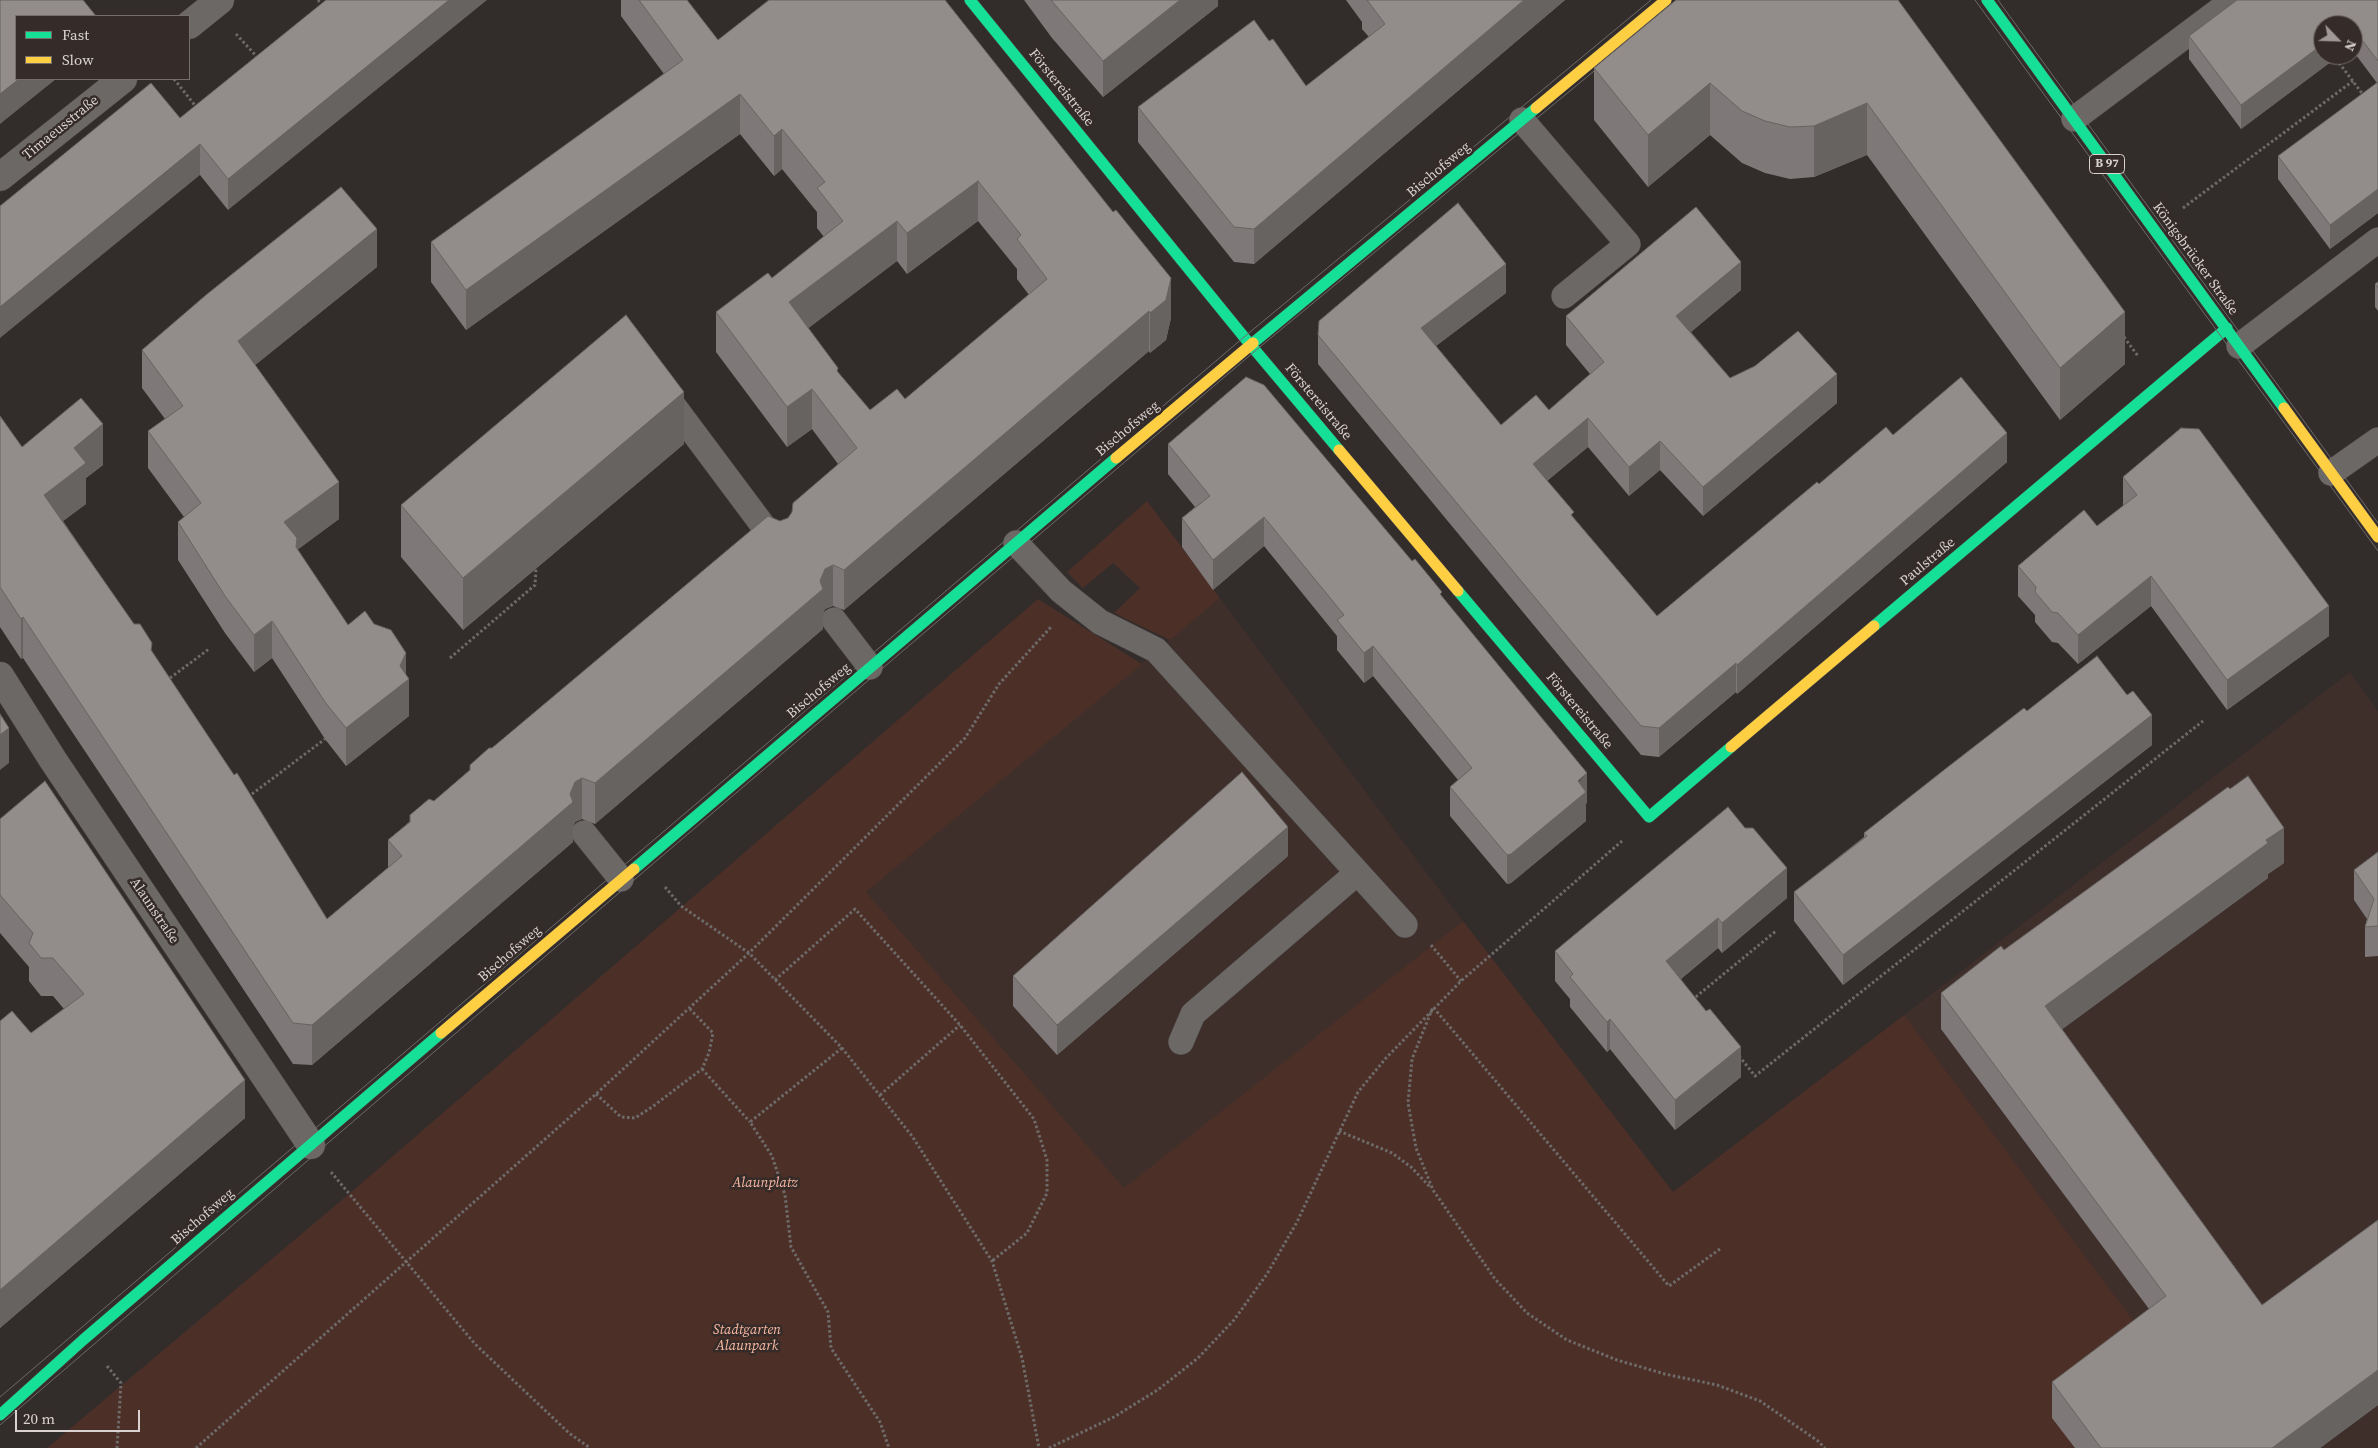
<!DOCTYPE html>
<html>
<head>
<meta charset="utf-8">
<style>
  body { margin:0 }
  #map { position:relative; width:2378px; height:1448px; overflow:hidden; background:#322c2b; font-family:"Source Serif 4",serif }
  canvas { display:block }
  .legend { position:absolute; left:15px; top:15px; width:175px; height:65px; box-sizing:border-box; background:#352b28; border:1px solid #776e6c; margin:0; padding:6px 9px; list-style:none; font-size:15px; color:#d9d2d1 }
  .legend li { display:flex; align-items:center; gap:10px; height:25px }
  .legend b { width:25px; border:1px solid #776e6c }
  .north { position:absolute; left:2313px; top:15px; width:50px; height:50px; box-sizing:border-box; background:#352b28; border:1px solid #776e6c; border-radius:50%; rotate:114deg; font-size:14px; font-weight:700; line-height:20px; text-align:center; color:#d9d2d1 }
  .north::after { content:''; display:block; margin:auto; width:18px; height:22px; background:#9f9897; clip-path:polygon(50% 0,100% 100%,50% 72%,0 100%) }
  .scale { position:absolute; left:15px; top:1410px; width:125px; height:22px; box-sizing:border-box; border:2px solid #d9d2d1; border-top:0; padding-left:6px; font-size:15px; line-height:18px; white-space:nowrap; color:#d9d2d1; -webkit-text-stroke:4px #352b28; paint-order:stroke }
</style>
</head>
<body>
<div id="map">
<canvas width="2378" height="1448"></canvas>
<ul class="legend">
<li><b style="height:6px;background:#16e098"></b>Fast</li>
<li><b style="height:6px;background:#ffcf43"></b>Slow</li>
</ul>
<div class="north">N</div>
<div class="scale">20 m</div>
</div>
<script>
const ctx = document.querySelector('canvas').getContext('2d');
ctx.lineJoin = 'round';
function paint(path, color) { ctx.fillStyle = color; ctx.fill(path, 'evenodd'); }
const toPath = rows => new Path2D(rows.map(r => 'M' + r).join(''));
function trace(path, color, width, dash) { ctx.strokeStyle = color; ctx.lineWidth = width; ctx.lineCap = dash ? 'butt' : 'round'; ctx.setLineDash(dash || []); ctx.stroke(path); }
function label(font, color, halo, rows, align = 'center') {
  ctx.font = font + ' "Source Serif 4",serif'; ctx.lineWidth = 5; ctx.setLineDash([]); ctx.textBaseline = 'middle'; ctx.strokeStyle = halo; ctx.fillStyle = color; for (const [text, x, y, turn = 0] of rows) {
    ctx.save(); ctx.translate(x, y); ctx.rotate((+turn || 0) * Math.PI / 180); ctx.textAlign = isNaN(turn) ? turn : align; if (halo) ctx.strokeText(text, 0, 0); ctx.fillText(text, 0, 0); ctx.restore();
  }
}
paint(toPath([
  [1220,598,1463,921,1124,1189,866,892],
  [2350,672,2378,711,2378,1448,2229,1448,1904,1015]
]), '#3e2f2b');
paint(toPath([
  [1147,501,1220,598,1170,640,1114,613,1140,588,1113,563,1083,588,1067,572],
  [1038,599,1142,664,866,892,1124,1188,1463,921,1673,1192,1904,1015,2229,1448,47,1448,349,1194]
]), '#4c3028');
const lane = toPath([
  [2074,119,2233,0],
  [1522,120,1628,244,1564,296],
  [2239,346,2378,240],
  [664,393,779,547],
  [2331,473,2378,440],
  [1016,543,1061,591,1100,622,1156,650,1405,925],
  [834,620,870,667],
  [584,833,621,879],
  [1181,1042,1193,1014,1357,873]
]);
const street = toPath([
  [189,25,220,0],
  [0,177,123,79],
  [0,676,53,760,311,1145]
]);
const fast = toPath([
  [970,0,1244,337,1339,450],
  [1987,0,2284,408],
  [1253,343,1536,108],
  [1458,591,1649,817,1731,747],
  [1874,626,2227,328],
  [634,869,1116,458],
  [0,1415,83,1340,441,1033]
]);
const slow = toPath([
  [1536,108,1666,0],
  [2284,408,2378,537],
  [1339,450,1458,591],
  [1116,458,1253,343],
  [1731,747,1874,626],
  [441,1033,634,869]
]);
trace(lane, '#4c4746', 26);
trace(street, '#4c4746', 29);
trace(fast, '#4c4746', 12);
trace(slow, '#4c4746', 12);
trace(toPath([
  [318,0,324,7],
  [236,34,259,59],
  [2333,55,2364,96],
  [174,79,197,108],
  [2183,208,2353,81],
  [2124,337,2138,356],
  [450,658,535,585,536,568],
  [166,681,209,649],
  [248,797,325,739],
  [665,887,681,906,749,953,842,1048,912,1136,992,1261,1022,1358,1039,1448],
  [1431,945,1461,981],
  [775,980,855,909,960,1025,1034,1119,1047,1160,1047,1193,1027,1233,992,1261],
  [1692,1000,1776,931],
  [842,1048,750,1122,772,1156,785,1195,791,1247,828,1312,831,1348,880,1422,889,1448],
  [1739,1056,1755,1076,2203,721],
  [702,1069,750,1122],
  [596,1094,621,1117,635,1118,652,1107,702,1069,709,1053,713,1033,690,1009],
  [880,1095,960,1025],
  [1339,1131,1392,1153,1411,1167,1431,1188],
  [331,1172,475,1344,569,1433,590,1448],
  [1720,1249,1669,1286,1433,1007,1412,1059,1408,1103,1416,1148,1433,1190,1495,1279,1527,1313,1567,1340,1617,1360,1665,1374,1717,1385,1760,1401,1818,1441,1825,1448],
  [107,1366,121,1383,117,1448],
  [196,1448,596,1094,749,953,965,738,999,684,1051,627],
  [1049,1448,1114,1417,1159,1389,1198,1358,1234,1320,1267,1274,1297,1222,1358,1092,1386,1058,1461,981,1622,841]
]), '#6e6b6a', 3, [2.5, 2.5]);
trace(lane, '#6c6866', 25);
trace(street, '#6c6866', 28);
trace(fast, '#16e098', 11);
trace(slow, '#ffcf43', 11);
trace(toPath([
  [1975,0,2378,551],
  [1998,0,2378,523],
  [0,1397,1244,337,1651,0],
  [0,1425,648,868,1255,351,1605,62]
]), '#6e6a69', 1);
paint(toPath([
  [326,0,228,210,200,175,180,118],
  [621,0,687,0,718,40,769,0,1171,318,1166,340,1150,353,1149,351,844,610,833,606,825,609,823,614,823,629,595,824,582,819,575,822,573,827,573,842,312,1065,293,1064,23,658,21,659,0,627,0,416,22,447,103,465,86,478,86,504,63,521,152,651,327,919,388,868,388,840,470,770,492,748,780,521,788,518,838,464,812,429,787,447,716,352,716,312,772,278,824,237,817,228,817,212,782,169,774,176,740,134,466,330,431,282,431,242,664,74,621,16],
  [978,221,1017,269,1017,279,1029,295,905,399,870,410,838,373,808,328,897,261,907,274],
  [1024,0,1218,0,1218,6,1103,97,1052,38],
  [1346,0,1565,0,1254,264,1234,262,1138,142,1138,107,1269,41,1306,86,1369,37,1362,29,1362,22],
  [1898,0,2125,364,2060,420,1867,155,1814,177,1790,179,1765,173,1742,163,1710,135,1648,187,1594,120,1594,68],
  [2378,0,2378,213,2330,249,2278,179,2278,156,2377,83,2353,51,2353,25,2323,25,2323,55,2340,55,2241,129,2189,59,2189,36],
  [377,267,255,365,339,519,297,550,348,625,406,674,409,716,346,766,325,739,272,658,254,672,225,633,178,560,178,522,184,517,148,468,148,431,165,419,142,388,142,350],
  [2378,282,2378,311,2375,307,2375,284],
  [1741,290,1691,332,1730,378,1837,403,1703,516,1660,470,1629,496,1588,447,1547,481,1574,518,1657,616,1819,484,1893,435,2007,462,1737,694,1736,692,1659,757,1641,755,1318,364,1318,335,1506,293,1436,346,1501,425,1549,410,1590,374,1566,345,1566,316],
  [684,444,463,630,401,557,401,505],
  [1168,444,1442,597,1587,802,1586,804,1586,821,1511,883,1507,884,1450,816,1450,787,1458,780,1373,676,1364,683,1337,650,1337,636,1264,546,1213,590,1182,547,1182,518,1195,507,1168,474],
  [2123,477,2329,636,2227,710,2151,606,2078,664,2058,643,2052,642,2035,622,2035,615,2018,596,2018,566,2097,526,2123,506],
  [2027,711,2152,745,1843,985,1794,921,1794,892,1864,837,1864,833],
  [0,819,245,1118,0,1328,0,1021,31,1033,64,1009,53,996,41,996,29,981,29,967,0,933],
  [2378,852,2378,956,2365,957,2365,927,2367,919,2354,900,2354,870],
  [1288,856,1057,1055,1013,1006,1013,976],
  [2284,863,2268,874,2268,878,2062,1029,2262,1305,2378,1220,2378,1405,2320,1448,2075,1448,2052,1418,2052,1382,2149,1309,1941,1029,1941,993,2004,950],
  [1787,898,1722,953,1718,948,1681,979,1741,1077,1675,1130,1610,1049,1607,1052,1570,1007,1570,999,1555,981,1555,951]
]), '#7e7978');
paint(toPath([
  [449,0,487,0,228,210,228,179],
  [1180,0,1218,0,1218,6,1103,97,1103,61],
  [1524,0,1565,0,1254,264,1254,229],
  [2323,44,2323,55,2340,55,2241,129,2241,105],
  [19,79,56,79,0,124,0,94],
  [1710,83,1710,135,1648,187,1648,135],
  [740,94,740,134,466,330,466,290],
  [1867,103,1867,155,1814,177,1814,126],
  [782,129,782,169,774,176,774,136],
  [200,144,200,175,0,338,0,307],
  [978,181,978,221,907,274,907,233],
  [2378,189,2378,213,2330,249,2330,225],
  [897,221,897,261,789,343,789,302],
  [377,229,377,267,238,379,238,341],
  [1741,262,1741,290,1676,344,1676,316],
  [1506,264,1506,293,1421,357,1421,328],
  [1171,278,1171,318,1166,340,1150,353,1150,313],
  [1149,311,1149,351,844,610,844,570],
  [2125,312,2125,364,2060,420,2060,368],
  [1837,374,1837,403,1703,516,1703,487],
  [812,389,812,429,787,447,787,407],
  [684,392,684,444,463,630,463,578],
  [1588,418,1588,447,1533,492,1533,464],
  [103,424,103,465,86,478,86,504,44,535,44,495,74,448],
  [2007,433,2007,462,1737,694,1737,665],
  [1660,441,1660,470,1629,496,1629,467],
  [339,482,339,519,297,550,284,522],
  [1264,517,1264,546,1213,590,1213,560],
  [833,565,833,606,825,609,823,614,823,629,595,824,595,783,820,581,825,569],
  [2151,576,2151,606,2078,664,2078,635],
  [2329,606,2329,636,2227,710,2227,680],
  [23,617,23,658,21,659,21,619],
  [272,621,272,658,254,672,254,635],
  [1373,646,1373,676,1364,683,1364,653],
  [406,653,406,681,409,679,409,716,346,766,346,728,400,666],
  [1736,663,1736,692,1659,757,1659,728],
  [2152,715,2152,745,1843,985,1843,955],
  [9,728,9,763,0,770,0,735],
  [1587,773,1587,802,1586,804,1586,821,1511,883,1507,884,1507,855],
  [582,778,582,819,575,822,573,827,573,842,312,1065,312,1025,570,794,575,782],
  [1288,827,1288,856,1057,1055,1057,1025],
  [2284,828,2284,863,2268,874,2268,878,2045,1042,2045,1006,2266,840],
  [1787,868,1787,898,1722,953,1722,923],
  [1718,918,1718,948,1666,991,1666,961],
  [1610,1019,1610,1049,1607,1052,1607,1022],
  [1741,1047,1741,1077,1675,1130,1675,1100],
  [245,1080,245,1118,0,1328,0,1290],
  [2378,1370,2378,1405,2320,1448,2272,1448]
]), '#666361');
const building = toPath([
  [0,0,83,0,96,16,16,16,16,79,19,79,0,94,0,0],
  [326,0,449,0,228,179,200,144,0,307,0,206,151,83,180,118,326,0],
  [639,0,687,0,718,40,769,0,945,0,1113,212,1116,210,1171,278,1166,300,1150,313,1149,311,844,570,833,565,825,569,820,581,823,589,595,783,582,778,575,782,570,794,573,802,312,1025,293,1023,23,617,21,619,0,587,0,416,22,447,81,398,103,424,74,448,86,463,44,495,134,624,140,624,152,643,151,650,234,775,237,773,327,919,402,856,388,840,410,822,410,815,429,799,434,801,470,770,470,765,489,748,492,748,768,516,780,521,788,518,792,512,793,503,857,448,812,389,787,407,716,312,765,275,768,273,772,278,843,221,817,188,825,182,782,129,774,136,740,94,466,290,431,242,683,60,639,0],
  [978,181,1021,235,1017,239,1047,279,905,399,897,389,870,410,837,371,838,368,789,302,897,221,907,233,978,181],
  [1051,0,1180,0,1103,61,1051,0],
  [1367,0,1524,0,1254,229,1234,227,1138,107,1254,20,1269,41,1273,39,1306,86,1385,24,1367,0],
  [1676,0,1898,0,2125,312,2060,368,1867,103,1814,126,1790,127,1765,121,1742,111,1710,83,1648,135,1594,68,1676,0],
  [2237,0,2378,0,2378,61,2353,28,2353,25,2351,25,2350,24,2349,25,2323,25,2323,44,2241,105,2189,36,2237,0],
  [2378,82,2378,189,2330,225,2278,156,2378,82],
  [341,187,377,229,238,341,339,482,284,522,297,538,296,547,348,625,365,611,374,624,391,630,406,653,400,666,409,679,346,728,325,702,272,621,254,635,225,596,178,522,201,503,148,431,183,406,142,350,206,295,341,187],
  [1458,203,1506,264,1421,328,1501,425,1536,395,1549,410,1604,362,1566,316,1696,207,1741,262,1676,316,1730,378,1755,366,1798,331,1837,374,1703,487,1660,441,1629,467,1588,418,1533,464,1574,512,1571,515,1657,616,1817,482,1819,484,1886,427,1893,435,1961,377,2007,433,1737,665,1736,663,1659,728,1641,726,1318,335,1319,321,1458,203],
  [2378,282,2378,288,2375,284,2378,282],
  [626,315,684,392,463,578,401,505,626,315],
  [1246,377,1264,385,1412,561,1415,559,1442,592,1440,594,1587,773,1578,781,1586,792,1511,854,1507,855,1450,787,1472,768,1373,646,1364,653,1337,620,1344,615,1264,517,1213,560,1182,518,1210,496,1168,444,1246,377],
  [2181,428,2199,429,2329,606,2227,680,2151,576,2078,635,2058,613,2052,612,2035,592,2036,587,2018,566,2084,510,2097,526,2137,495,2123,477,2181,428],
  [2097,656,2127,695,2133,691,2152,715,1843,955,1794,892,1867,836,1864,833,1944,770,2024,708,2027,711,2097,656],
  [0,714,9,728,0,735,0,714],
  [1242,772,1288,827,1057,1025,1013,976,1242,772],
  [2248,776,2284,828,2266,840,2268,843,2045,1006,2262,1305,2378,1220,2378,1370,2272,1448,2101,1448,2052,1382,2166,1296,1941,993,2001,946,2004,950,2228,787,2230,789,2248,776],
  [45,781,245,1080,0,1290,0,1021,12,1011,31,1033,84,994,53,958,41,958,29,943,33,933,0,895,0,819,45,781],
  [1728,807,1745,828,1753,828,1787,868,1722,923,1718,918,1666,961,1706,1011,1710,1009,1741,1047,1675,1100,1610,1019,1607,1022,1570,977,1573,974,1555,951,1728,807],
  [2378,852,2378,926,2365,927,2374,899,2354,870,2378,852]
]);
paint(building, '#928d8b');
trace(building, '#666361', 1);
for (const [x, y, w] of [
  [2107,164,35]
]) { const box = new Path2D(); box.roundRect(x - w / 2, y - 9.5, w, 19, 4); ctx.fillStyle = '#352b28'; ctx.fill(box); trace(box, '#d9d2d1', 1); }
label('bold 12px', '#d9d2d1', null, [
  ["B 97",2107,164]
]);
label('14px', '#d9d2d1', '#352b28', [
  ["Förstereistraße",1061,88,51],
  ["Timaeusstraße",61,128,-39],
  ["Bischofsweg",1439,170,-40],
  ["Königsbrücker Straße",2195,259,54],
  ["Förstereistraße",1318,402,50],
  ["Bischofsweg",1128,429,-40],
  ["Paulstraße",1928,562,-40],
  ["Bischofsweg",819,691,-40],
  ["Förstereistraße",1579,711,50],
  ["Alaunstraße",154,911,56],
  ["Bischofsweg",510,954,-41],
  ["Bischofsweg",203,1217,-41]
]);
label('italic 14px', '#fab8a3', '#352b28', [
  ["Alaunplatz",765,1183],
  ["Stadtgarten",747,1330],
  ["Alaunpark",747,1346]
]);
</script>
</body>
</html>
